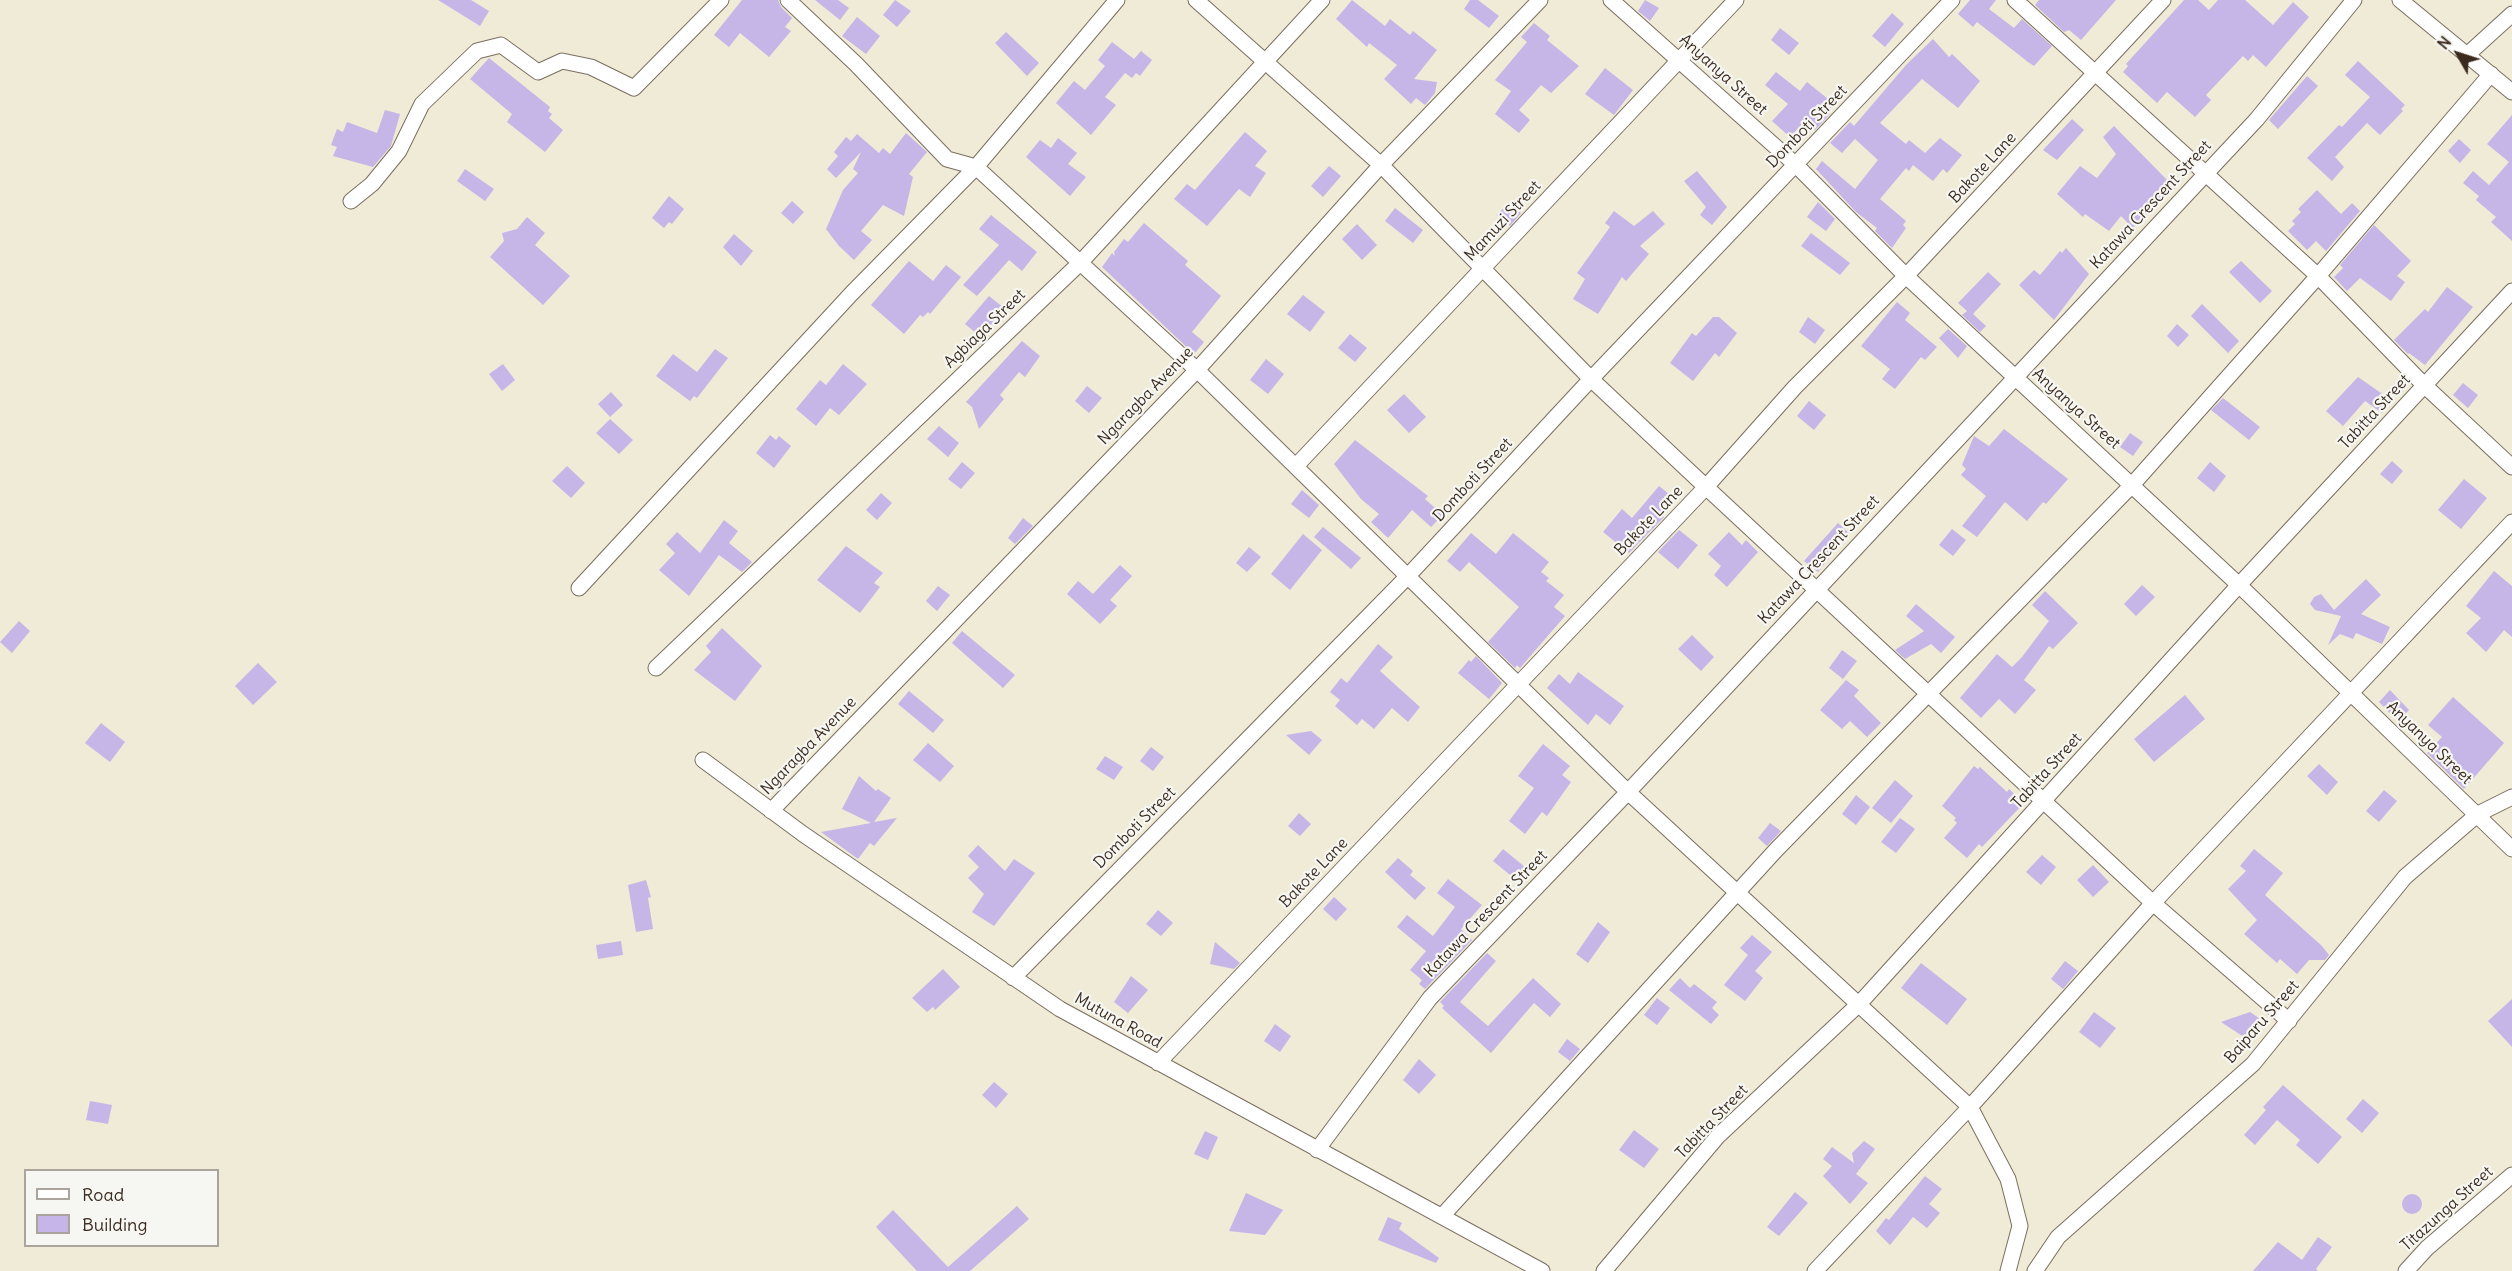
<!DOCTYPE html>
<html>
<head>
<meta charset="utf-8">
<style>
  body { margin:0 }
  #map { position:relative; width:2512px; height:1271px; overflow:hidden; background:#efebd7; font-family:Delius,sans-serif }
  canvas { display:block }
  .legend { position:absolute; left:24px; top:1169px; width:195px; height:78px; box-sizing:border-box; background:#f6f6f2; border:2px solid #aba49d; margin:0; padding:8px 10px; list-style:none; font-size:18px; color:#3b2a1e }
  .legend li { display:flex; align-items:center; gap:12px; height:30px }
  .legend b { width:30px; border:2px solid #aba49d }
  .north { position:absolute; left:2428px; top:24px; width:60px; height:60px; -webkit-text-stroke:4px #f6f6f2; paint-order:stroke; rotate:309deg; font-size:16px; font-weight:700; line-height:24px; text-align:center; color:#3b2a1e }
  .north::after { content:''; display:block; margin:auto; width:21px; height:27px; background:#3b2a1e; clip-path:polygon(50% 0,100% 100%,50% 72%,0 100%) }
</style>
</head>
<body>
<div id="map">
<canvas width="2512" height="1271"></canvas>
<ul class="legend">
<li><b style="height:8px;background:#fff"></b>Road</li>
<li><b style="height:16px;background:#c5b6e7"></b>Building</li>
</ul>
<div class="north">N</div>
</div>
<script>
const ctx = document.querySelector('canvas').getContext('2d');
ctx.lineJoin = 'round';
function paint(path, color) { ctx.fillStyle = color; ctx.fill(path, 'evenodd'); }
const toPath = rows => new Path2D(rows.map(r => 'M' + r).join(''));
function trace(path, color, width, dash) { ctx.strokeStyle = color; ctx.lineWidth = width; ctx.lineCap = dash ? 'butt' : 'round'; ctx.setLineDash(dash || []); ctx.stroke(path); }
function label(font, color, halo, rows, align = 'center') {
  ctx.font = font + ' Delius,sans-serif'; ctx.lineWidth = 4.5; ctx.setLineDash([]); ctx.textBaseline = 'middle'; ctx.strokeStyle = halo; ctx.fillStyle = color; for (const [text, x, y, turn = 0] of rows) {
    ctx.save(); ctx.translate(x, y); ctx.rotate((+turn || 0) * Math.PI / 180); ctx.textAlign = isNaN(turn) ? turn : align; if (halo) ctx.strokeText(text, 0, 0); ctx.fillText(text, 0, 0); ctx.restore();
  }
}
paint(toPath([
  [438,0,471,0,489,11,480,26],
  [742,0,778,0,781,7,792,18,785,27,791,31,769,57,740,33,729,47,714,35],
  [815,0,838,0,849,8,840,20],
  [895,0,911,11,897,27,883,15],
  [1352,0,1385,26,1390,19,1410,35,1413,31,1437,50,1414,79,1437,82,1435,93,1425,105,1416,98,1411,104,1384,79,1397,65,1369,43,1367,47,1336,19],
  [1470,0,1478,0,1499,16,1489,28,1464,9],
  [1645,0,1659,8,1650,21,1638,11],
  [1970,0,1996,0,1989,9,2014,28,2022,19,2052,46,2034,66,2028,62,1977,22,1973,27,1958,14],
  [2039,0,2116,0,2081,40,2069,30,2064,32,2035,5],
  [2184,0,2198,0,2209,10,2218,0,2245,0,2273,25,2293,2,2309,17,2266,67,2253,55,2248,61,2243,56,2206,95,2211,100,2195,117,2167,92,2157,103,2123,72,2128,66,2126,64],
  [1892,13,1904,24,1885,47,1872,36],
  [857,17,880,36,866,54,842,36],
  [1534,23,1550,36,1547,40,1579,66,1551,93,1541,85,1519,110,1530,120,1519,133,1495,114,1511,91,1495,80,1527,42,1521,37],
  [1780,28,1799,43,1789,55,1771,40],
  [1006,32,1039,63,1027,76,995,43],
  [1933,39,1949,57,1952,54,1980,81,1958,108,1922,79,1880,123,1906,144,1909,140,1925,153,1940,138,1962,155,1947,173,1943,169,1933,181,1913,165,1909,171,1906,168,1880,199,1906,221,1903,225,1906,228,1892,248,1875,231,1877,228,1856,212,1816,169,1822,161,1855,189,1878,160,1855,139,1842,153,1830,143,1850,122,1854,126,1906,65],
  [1112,42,1134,59,1141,51,1152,60,1140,76,1136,73,1132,78,1125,73,1105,97,1116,105,1091,135,1056,103,1074,81,1085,90,1105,66,1098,60],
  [489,58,550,107,548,111,552,114,549,118,563,130,545,152,507,122,512,114,470,79],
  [2358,61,2405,105,2401,109,2403,111,2380,135,2367,123,2335,157,2344,167,2332,181,2307,158,2339,125,2342,127,2370,97,2345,75],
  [1605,68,1633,90,1614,115,1585,94],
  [1776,72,1800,91,1807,82,1833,103,1829,112,1830,114,1815,130,1805,121,1790,137,1772,121,1788,104,1765,85],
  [2307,76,2318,86,2278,129,2269,120],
  [385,110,400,114,391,146,373,167,333,156,337,147,331,145,337,129,343,132,347,122,377,133],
  [2512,115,2512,241,2491,222,2496,217,2476,200,2479,196,2463,183,2473,171,2489,185,2509,162,2487,144],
  [2072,119,2084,130,2057,160,2043,150],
  [2114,126,2175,188,2133,228,2121,216,2109,231,2085,214,2083,217,2057,194,2080,166,2097,178,2116,154,2103,137],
  [1245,132,1267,151,1255,166,1266,173,1250,197,1239,189,1207,226,1174,199,1187,184,1195,190],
  [906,133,927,152,909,174,913,177,904,216,883,205,861,231,872,240,854,260,839,246,826,229,843,190,858,173,853,169,861,152,836,178,827,169,838,156,834,152,846,137,851,141,857,134,879,153,883,148,890,154],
  [1058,138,1077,153,1068,164,1086,177,1070,196,1026,157,1040,140,1051,148],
  [2459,139,2471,150,2460,163,2448,151],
  [1329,166,1341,176,1323,197,1311,186],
  [465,169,494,189,485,201,457,181],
  [1697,171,1727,207,1712,225,1700,215,1706,207,1684,181],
  [2317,190,2341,214,2352,203,2360,211,2326,251,2316,241,2307,250,2288,231,2295,224,2292,221,2301,212,2298,209],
  [669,196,684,209,672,224,669,222,664,228,652,218],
  [792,201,804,212,793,224,781,213],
  [1509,202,1521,213,1510,226,1497,215],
  [1818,202,1835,219,1826,231,1807,217],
  [1395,208,1423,230,1413,243,1385,221],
  [1614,211,1634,226,1653,211,1665,224,1640,246,1649,254,1626,281,1622,277,1598,314,1573,299,1585,279,1577,273,1610,227,1605,223],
  [991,215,1037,252,1022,271,1009,260,977,296,963,285,999,245,979,229],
  [527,217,545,233,535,245,570,276,543,305,490,257,504,241,502,233,517,229],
  [1144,223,1188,261,1185,265,1221,296,1192,332,1204,342,1194,354,1102,267,1112,253,1115,256,1114,252,1124,239,1128,242],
  [1357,224,1377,245,1362,260,1342,239],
  [2374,225,2411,261,2397,276,2405,282,2391,301,2360,278,2347,291,2334,277,2343,268,2340,265],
  [1811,233,1850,263,1840,275,1801,246],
  [734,234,753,251,741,266,723,247],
  [2066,248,2089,274,2054,320,2019,285,2034,270,2040,275,2060,251,2062,253],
  [909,261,933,281,946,265,961,277,930,314,928,312,923,317,920,315,904,334,871,305],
  [2241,261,2272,291,2260,303,2229,272],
  [1988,272,2001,284,1973,314,1986,326,1980,332,1962,315,1967,311,1958,303],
  [2447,287,2473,307,2425,365,2409,353,2408,354,2394,340,2425,309,2428,312],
  [1303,295,1325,312,1310,332,1287,314],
  [989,296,1004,308,981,337,965,324],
  [1897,302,1910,313,1905,320,1937,347,1925,360,1921,357,1895,389,1882,379,1890,369,1861,346],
  [2202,304,2239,341,2228,353,2191,316],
  [1713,317,1719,317,1737,333,1719,357,1715,353,1693,381,1670,363,1692,333,1696,336],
  [1808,317,1825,330,1815,344,1799,332],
  [2177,324,2189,335,2178,347,2167,336],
  [1948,329,1967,346,1958,358,1939,338],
  [1350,334,1367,348,1355,362,1338,348],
  [1022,341,1040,356,1025,377,1019,372,1000,395,1004,399,979,429,972,407,966,402],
  [715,349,728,358,697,398,694,396,690,401,656,376,673,354,697,372],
  [1266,359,1284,374,1268,394,1250,380],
  [503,364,515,380,502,391,489,374],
  [843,364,867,384,839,415,830,408,816,426,796,409,820,380,826,385],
  [2358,377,2391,400,2382,413,2365,401,2343,426,2326,411],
  [2463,383,2478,395,2468,408,2453,395],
  [1087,386,1102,398,1089,413,1075,401],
  [611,392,623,405,610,417,598,404],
  [1404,394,1426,417,1409,433,1387,410],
  [2223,398,2260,427,2249,440,2211,410],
  [1809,401,1826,415,1814,430,1797,416],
  [610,419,633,440,619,454,596,433],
  [939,426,959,443,948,457,927,439],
  [2004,429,2068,479,2046,504,2043,502,2027,521,2005,502,1977,537,1962,526,1986,496,1961,475,1966,469,1962,465,1974,436,1989,446],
  [2130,433,2143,442,2133,456,2120,447],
  [770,435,776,440,779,436,791,446,774,468,756,453],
  [1355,440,1428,496,1425,499,1443,515,1431,527,1412,510,1388,538,1371,522,1379,514,1361,499,1334,464],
  [2392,461,2403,471,2392,484,2380,474],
  [962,462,975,473,961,489,948,479],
  [2210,462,2226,476,2214,492,2197,478],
  [567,466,585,483,571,498,552,481],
  [2464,479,2487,498,2461,529,2438,510],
  [1659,486,1674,498,1660,514,1664,517,1629,553,1603,532,1622,509,1632,518],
  [1302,490,1319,505,1309,518,1291,504],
  [881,493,892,503,877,520,866,510],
  [1023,518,1033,526,1015,544,1008,538],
  [724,520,738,531,729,543,752,562,742,572,719,555,689,596,659,570,675,553,666,544,677,532,700,553],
  [1838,523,1849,533,1818,572,1804,561],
  [1323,527,1361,558,1351,569,1314,537],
  [1952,529,1966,540,1953,556,1939,545],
  [1679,530,1698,545,1678,569,1658,552],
  [1729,532,1742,545,1746,540,1758,552,1727,587,1714,575,1721,566,1708,554],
  [1471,533,1496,554,1513,533,1549,562,1541,572,1549,578,1546,581,1564,595,1554,607,1565,616,1520,668,1517,665,1515,668,1488,642,1519,607,1469,562,1460,572,1447,561],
  [1303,534,1322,550,1290,590,1271,574],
  [846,546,883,573,874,583,880,587,860,613,817,580],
  [1249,547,1261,557,1247,572,1236,563],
  [1120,565,1132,576,1110,600,1117,606,1100,624,1067,594,1078,581,1093,594],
  [2494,571,2512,586,2512,637,2504,630,2486,652,2466,633,2481,618,2466,606],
  [2366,579,2381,595,2361,614,2390,627,2382,644,2356,633,2353,639,2340,634,2328,645,2341,616,2315,610,2310,604,2314,597,2321,594,2334,610],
  [2142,585,2155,597,2136,616,2124,604],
  [938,586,950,595,937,611,926,601],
  [2045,591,2078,623,2053,649,2049,646,2024,680,2036,690,2015,714,1999,699,1981,718,1960,698,1997,654,2012,667,2022,657,2049,621,2032,605],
  [1916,604,1955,637,1941,653,1931,644,1905,659,1895,650,1924,631,1906,616],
  [19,621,30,631,12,653,0,642],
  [722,628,762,666,735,701,694,670,711,652,706,646],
  [962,631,1015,675,1003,688,952,643],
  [1692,635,1714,657,1701,671,1678,649],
  [1378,644,1393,657,1380,671,1420,707,1408,722,1392,708,1374,729,1362,719,1357,725,1335,706,1340,700,1330,692,1341,678,1347,683],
  [1842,650,1857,661,1843,679,1829,668],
  [1476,656,1502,683,1489,699,1458,673,1469,660,1471,662],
  [258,663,277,682,253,705,235,686],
  [1578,672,1624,706,1610,725,1596,714,1588,725,1547,688,1559,674,1570,684],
  [1846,680,1859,690,1854,696,1881,723,1867,737,1850,721,1842,729,1820,710],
  [2390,690,2409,710,2398,721,2379,702],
  [909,691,944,720,933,733,898,704],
  [2185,695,2205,719,2154,762,2134,739],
  [2453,697,2504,743,2464,789,2427,753,2442,737,2428,725],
  [101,723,125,742,110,762,85,743],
  [1311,731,1322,740,1309,755,1286,735],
  [928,743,954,766,940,782,913,760],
  [1543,744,1570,766,1562,775,1571,782,1547,816,1542,812,1525,834,1509,821,1534,788,1518,776],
  [1151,747,1164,757,1153,771,1140,761],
  [1105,756,1123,767,1114,780,1096,769],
  [2319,764,2338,782,2327,795,2307,776],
  [1974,766,1978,769,1980,767,2007,792,2009,789,2024,803,1982,847,1979,844,1967,858,1944,838,1957,823,1954,820,1956,818,1942,806],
  [859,776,876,791,878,789,891,798,874,822,897,818,874,846,870,843,858,859,821,832,871,823,842,809],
  [1895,780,1913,796,1891,823,1872,808],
  [2384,790,2397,801,2379,822,2366,811],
  [1856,795,1870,807,1856,825,1842,814],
  [1299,813,1311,824,1300,836,1288,826],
  [1900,818,1915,829,1896,853,1881,842],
  [1770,823,1781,831,1767,846,1758,838],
  [978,845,1005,871,1014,859,1035,873,994,926,972,912,984,894,968,878,979,867,968,856],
  [1503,849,1525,867,1515,879,1493,861],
  [2254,849,2283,873,2265,895,2322,946,2329,955,2325,960,2309,960,2297,974,2280,959,2277,963,2244,934,2257,920,2228,889,2246,871,2240,866],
  [2042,855,2056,867,2041,885,2026,872],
  [1398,858,1413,871,1410,875,1426,888,1415,900,1385,872],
  [2093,865,2109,882,2093,897,2077,880],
  [1448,879,1482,905,1461,929,1472,940,1425,989,1419,984,1422,980,1410,970,1426,951,1397,927,1407,915,1433,936,1455,907,1437,893],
  [646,880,651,897,648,898,653,929,636,932,628,885],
  [1334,897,1347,909,1336,921,1323,909],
  [1158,910,1173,923,1161,936,1146,924],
  [1598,922,1610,932,1588,963,1576,954],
  [1752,935,1772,952,1755,971,1763,978,1745,1001,1724,985,1748,955,1740,948],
  [621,941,623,955,598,959,596,945],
  [1215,942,1240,963,1234,969,1210,964],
  [1487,953,1496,961,1460,1002,1488,1026,1533,978,1561,1004,1550,1017,1534,1003,1491,1053,1442,1008,1444,1006,1440,1002],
  [2065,961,2078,971,2063,989,2051,979],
  [1921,963,1967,999,1947,1025,1901,988],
  [943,969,960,987,935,1010,933,1007,927,1012,912,998],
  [1131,976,1148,990,1128,1013,1114,1002],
  [1680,978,1690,988,1694,984,1717,1002,1712,1008,1719,1015,1711,1024,1669,990],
  [1657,998,1670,1008,1657,1025,1644,1015],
  [2512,999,2512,1047,2488,1021],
  [2094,1012,2116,1028,2100,1048,2079,1032],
  [2250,1012,2263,1021,2250,1041,2221,1022],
  [1275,1024,1291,1036,1280,1052,1264,1041],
  [1567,1039,1580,1049,1570,1061,1558,1052],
  [1419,1059,1436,1075,1419,1094,1403,1080],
  [994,1082,1008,1094,996,1108,982,1095],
  [2283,1085,2342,1137,2318,1164,2296,1145,2300,1140,2277,1120,2255,1145,2244,1135,2266,1110,2263,1107],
  [2363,1099,2379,1113,2362,1133,2346,1119],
  [90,1101,112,1105,108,1124,86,1120],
  [1634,1130,1659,1149,1644,1168,1619,1150],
  [1205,1131,1218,1137,1208,1160,1194,1154],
  [1864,1141,1875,1149,1856,1174,1868,1183,1850,1204,1823,1176,1832,1166,1823,1159,1832,1147,1854,1163,1852,1153],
  [1925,1176,1942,1189,1929,1204,1940,1213,1927,1228,1913,1217,1890,1245,1876,1231,1886,1218,1889,1220],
  [1795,1192,1808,1203,1779,1236,1767,1227],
  [1246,1193,1283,1210,1265,1235,1229,1231],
  '2402 1204a10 10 0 1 1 20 0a10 10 0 1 1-20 0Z',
  [1017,1206,1029,1219,970,1271,917,1271,876,1227,893,1210,948,1267],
  [1388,1217,1402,1223,1399,1229,1439,1258,1436,1263,1378,1240],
  [2318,1237,2332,1247,2316,1269,2318,1271,2253,1271,2278,1242,2302,1260]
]), '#c5b6e7');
const minor = toPath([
  [788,0,856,64,947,159,976,167,1197,370,1628,792,1970,1107,2008,1179,2020,1226,2008,1271],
  [1196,0,1381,165,1591,379,1706,487,2153,903,2289,1021],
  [1611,0,1796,165,1906,276,2239,585,2512,849],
  [2015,0,2318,276,2424,385,2512,467],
  [2400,0,2512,92],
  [2467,55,2512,14],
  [351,201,372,184,399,151,422,104,477,51,501,45,538,72,562,61,591,67,634,88,721,0],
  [1296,466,1736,0],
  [579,588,852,293,976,167,1117,0],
  [656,668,1080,263,1322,0],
  [703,760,803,834,1060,1009,1542,1271],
  [771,811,1197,370,1381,165,1540,0],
  [1013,978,1407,577,1591,379,1952,0],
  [1158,1063,1706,487,1795,387,1906,276,2163,0],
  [1317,1150,1430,998,1628,792,2257,119,2354,0],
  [1443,1215,1776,850,2132,485,2318,276,2491,74],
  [1604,1271,1718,1136,1859,1004,2239,585,2512,291],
  [1815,1271,1970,1107,2153,903,2512,522],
  [2035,1271,2058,1237,2253,1064,2405,877,2478,814,2512,797],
  [2406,1271,2427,1248,2512,1175]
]);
trace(minor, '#7a6e5f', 17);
trace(minor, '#fff', 15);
label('16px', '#3b2a1e', '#f6f6f2', [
  ["Anyanya Street",1723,75,42],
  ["Domboti Street",1807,127,-46],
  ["Bakote Lane",1983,168,-47],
  ["Katawa Crescent Street",2151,205,-47],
  ["Mamuzi Street",1503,221,-47],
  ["Agbiaga Street",985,329,-44],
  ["Ngaragba Avenue",1146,396,-46],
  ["Anyanya Street",2076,409,42],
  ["Tabitta Street",2375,412,-47],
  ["Domboti Street",1473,480,-47],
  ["Bakote Lane",1649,521,-46],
  ["Katawa Crescent Street",1819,560,-47],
  ["Anyanya Street",2429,743,44],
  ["Ngaragba Avenue",809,746,-46],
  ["Tabitta Street",2047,771,-48],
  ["Domboti Street",1135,828,-45],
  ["Bakote Lane",1314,873,-46],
  ["Katawa Crescent Street",1486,914,-46],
  ["Mutuna Road",1118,1021,29],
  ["Baiparu Street",2262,1022,-49],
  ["Tabitta Street",1712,1122,-46],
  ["Titazunga Street",2447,1209,-42]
]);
</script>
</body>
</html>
